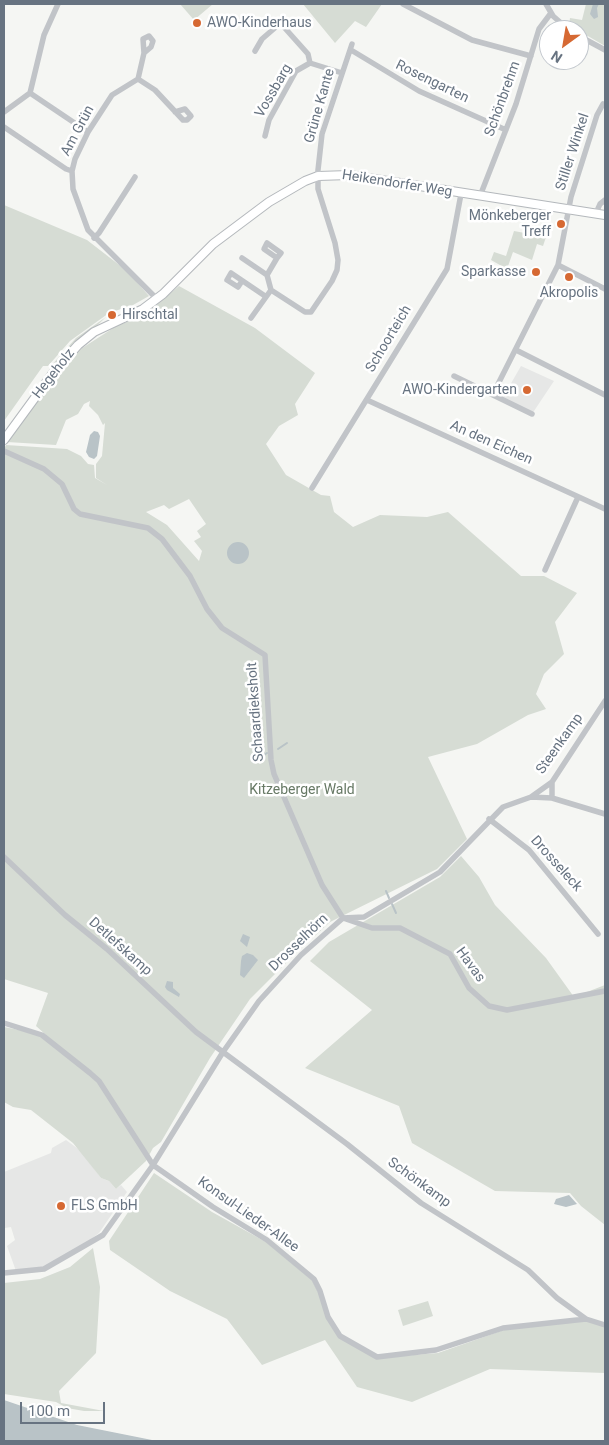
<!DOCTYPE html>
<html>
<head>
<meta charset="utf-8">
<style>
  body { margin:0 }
  #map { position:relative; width:609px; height:1445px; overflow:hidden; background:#f5f6f3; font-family:Roboto,sans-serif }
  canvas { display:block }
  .frame { position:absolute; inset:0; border:5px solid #677381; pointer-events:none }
  .north { position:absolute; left:539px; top:20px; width:50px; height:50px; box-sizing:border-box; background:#fff; border:1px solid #c2c7cd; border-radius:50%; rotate:212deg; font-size:14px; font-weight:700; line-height:20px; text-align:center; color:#677381 }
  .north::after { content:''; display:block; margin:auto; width:18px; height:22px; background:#d66933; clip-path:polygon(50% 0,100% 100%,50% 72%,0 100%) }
  .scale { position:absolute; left:20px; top:1402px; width:85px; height:22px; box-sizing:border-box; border:2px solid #677381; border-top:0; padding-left:6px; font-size:15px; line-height:18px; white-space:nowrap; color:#677381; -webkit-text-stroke:4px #fff; paint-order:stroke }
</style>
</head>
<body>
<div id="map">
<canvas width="609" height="1445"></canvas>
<div class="frame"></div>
<div class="north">N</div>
<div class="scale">100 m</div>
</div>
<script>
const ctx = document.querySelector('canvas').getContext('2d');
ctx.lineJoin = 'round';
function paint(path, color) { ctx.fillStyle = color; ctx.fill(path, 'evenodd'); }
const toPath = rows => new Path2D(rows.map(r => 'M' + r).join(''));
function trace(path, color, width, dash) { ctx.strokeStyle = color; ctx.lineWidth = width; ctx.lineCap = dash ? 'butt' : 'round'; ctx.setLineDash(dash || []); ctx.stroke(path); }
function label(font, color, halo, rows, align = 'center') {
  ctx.font = font + ' Roboto,sans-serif'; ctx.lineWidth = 5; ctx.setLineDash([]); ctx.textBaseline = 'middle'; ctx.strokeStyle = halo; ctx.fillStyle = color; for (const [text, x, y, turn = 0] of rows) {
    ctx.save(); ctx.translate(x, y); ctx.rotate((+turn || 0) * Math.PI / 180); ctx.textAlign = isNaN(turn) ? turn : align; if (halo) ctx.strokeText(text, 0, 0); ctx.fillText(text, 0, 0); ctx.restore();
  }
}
paint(toPath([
  [521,366,554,381,532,414,502,399],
  [66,1140,81,1151,101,1178,109,1181,116,1189,121,1185,127,1192,99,1233,70,1255,45,1268,16,1271,7,1246,15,1240,11,1227,5,1228,4,1225,4,1172,51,1153,52,1148]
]), '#e6e7e6');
paint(toPath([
  [180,4,213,4,194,20],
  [303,4,382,4,366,27,355,21,335,43],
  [586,4,605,4,605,46,569,25,570,18,582,20],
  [4,205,87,240,127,271,149,296,133,305,109,313,70,341,48,366,43,366,4,421],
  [514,231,546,237,543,246,537,244,532,260,513,252,507,269,491,260,494,252,506,256],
  [179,286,255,328,315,373,295,404,298,415,279,426,266,444,286,475,321,495,330,496,334,512,353,527,380,515,427,517,448,512,521,576,544,576,577,593,555,622,564,654,544,674,536,694,546,709,528,715,477,744,428,757,467,839,437,869,330,922,295,954,250,999,210,1058,161,1142,153,1148,146,1161,116,1189,109,1181,101,1178,73,1143,31,1110,13,1107,4,1102,4,1027,46,1035,36,1026,48,993,4,979,4,449,6,445,67,449,81,456,88,464,94,465,95,478,107,485,96,478,96,464,102,456,105,423,103,425,98,415,89,406,90,401,84,404,78,414,66,420,56,445,7,442,73,354,118,325,142,317],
  [189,499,206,524,197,531,201,537,194,541,202,551,199,561,167,525,146,512,164,505,169,509],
  [106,317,52,369,50,367,76,338],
  [461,856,479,877,495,905,546,958,574,997,605,985,605,1225,581,1206,570,1193,495,1191,412,1143,399,1106,305,1068,372,1010,310,961,329,942,440,877],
  [154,1173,212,1212,266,1242,312,1280,340,1337,377,1358,438,1353,504,1330,586,1321,605,1327,605,1373,490,1369,412,1402,357,1387,325,1340,262,1365,227,1319,170,1291,110,1250,109,1241],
  [93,1248,100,1287,96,1353,59,1391,61,1403,104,1411,84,1411,67,1408,56,1402,4,1394,4,1283,40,1279,70,1267],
  [428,1301,433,1316,403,1326,398,1310]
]), '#d6dcd4');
paint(toPath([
  [593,4,599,4,597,8,598,17,594,19,590,14],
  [94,431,98,432,100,436,97,456,94,459,89,457,86,452,90,435],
  '227 553a11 11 0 1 1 22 0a11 11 0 1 1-22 0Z',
  [243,934,250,937,247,947,240,941],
  [247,953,253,955,258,960,244,978,240,975,241,961,242,956],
  [167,981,173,982,173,988,180,994,179,997,167,990,165,987],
  [569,1195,577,1204,566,1207,554,1204,556,1199],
  [4,1400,77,1425,157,1441,4,1441]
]), '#b9c3c7');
trace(toPath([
  [278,749,287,743],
  [253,762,267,753],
  [386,891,389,898],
  [392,904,396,913]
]), '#b9c3c7', 2);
const secondary = toPath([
  [4,440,53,373,78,345,94,332,143,309,163,294,213,244,269,202,305,181,318,176,349,175,605,215]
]);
trace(secondary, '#b4b8bc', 10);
trace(toPath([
  [403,4,472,40,531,56],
  [546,4,553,16,569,30],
  [579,36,605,50],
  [351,50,419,91,506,130],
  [255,51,262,39,277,26,283,26,308,54,310,63],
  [138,79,144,53,151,47,153,41,149,36,143,39,144,53],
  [30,93,44,35,58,4],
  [30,93,88,132],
  [4,112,30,93],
  [4,127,66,169,72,171],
  [265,136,269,120,296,71,310,63,342,73],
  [480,196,516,104,539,29,551,13],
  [596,213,600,204,605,200],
  [94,238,99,233,135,177],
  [242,258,267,275,271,290],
  [558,265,605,289],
  [267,275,277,258,281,253,267,243,264,249,277,258],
  [242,281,238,287,227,280,231,273,265,296],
  [157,299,88,230,73,189,72,171,75,159,88,132,112,95,138,79,155,90,183,120,187,120,191,116,185,109,175,112],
  [251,318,271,290,305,312,311,312,332,281,337,270,338,260,335,243,318,189,318,170,322,134,352,44],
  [516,350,605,395],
  [454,376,532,414],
  [493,394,558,265,571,197,597,115,603,104],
  [367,400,605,509],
  [4,451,44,469,62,484,74,509,80,514,148,528,162,539,190,576,207,609,222,628,265,655,271,760,274,774,322,885,343,918,372,928,400,928,450,954,469,988,489,1006,507,1010,605,991],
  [312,488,447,269,461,194],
  [545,570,578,497],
  [531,797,552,782,605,701],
  [552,798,552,782],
  [489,819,529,850,598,934],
  [4,857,65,915,107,949,196,1032,347,1144,421,1203,528,1270,557,1298,586,1319,605,1325],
  [4,1023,42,1035,90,1073,99,1081,153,1165,213,1207,267,1240,314,1279,320,1291,328,1317,340,1336,377,1357,436,1350,503,1328,586,1319],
  [4,1273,44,1269,103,1235,153,1165,223,1052,259,1001,301,955,343,918,364,917,440,872,503,807,531,797,552,798,605,814]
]), '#c1c4c8', 5.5);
trace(secondary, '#fff', 8);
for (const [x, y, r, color] of [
  [197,23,5,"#d66933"],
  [561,224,5,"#d66933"],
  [536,272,5,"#d66933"],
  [569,277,5,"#d66933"],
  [112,315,5,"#d66933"],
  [527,390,5,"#d66933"],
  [61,1206,5,"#d66933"]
]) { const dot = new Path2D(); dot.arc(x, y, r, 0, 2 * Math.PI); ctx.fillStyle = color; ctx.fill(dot); trace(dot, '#fff', 2); }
label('14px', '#677381', '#fff', [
  ["AWO-Kinderhaus",207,23],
  ["Mönkeberger",551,216,"right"],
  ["Treff",551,232,"right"],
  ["Sparkasse",526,272,"right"],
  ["Akropolis",569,293,"center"],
  ["Hirschtal",122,315],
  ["AWO-Kindergarten",517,390,"right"],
  ["FLS GmbH",71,1206]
], 'left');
label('14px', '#677381', '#fff', [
  ["Rosengarten",432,82,26],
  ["Vossbarg",274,91,-60],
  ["Schönbrehm",503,99,-70],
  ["Grüne Kante",320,106,-74],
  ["Am Grün",78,131,-62],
  ["Stiller Winkel",573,152,-72],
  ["Heikendorfer Weg",397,184,9],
  ["Schoorteich",389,339,-59],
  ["Hegeholz",54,374,-52],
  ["An den Eichen",491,443,24],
  ["Schaardieksholt",256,712,-94],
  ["Steenkamp",560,744,-55],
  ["Drosseleck",556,864,48],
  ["Drosselhörn",299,943,-44],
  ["Detlefskamp",120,947,42],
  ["Havas",470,965,54],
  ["Schönkamp",419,1183,36],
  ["Konsul-Lieder-Allee",248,1215,35]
]);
label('14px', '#677965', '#fff', [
  ["Kitzeberger Wald",302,790]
]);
</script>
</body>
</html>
